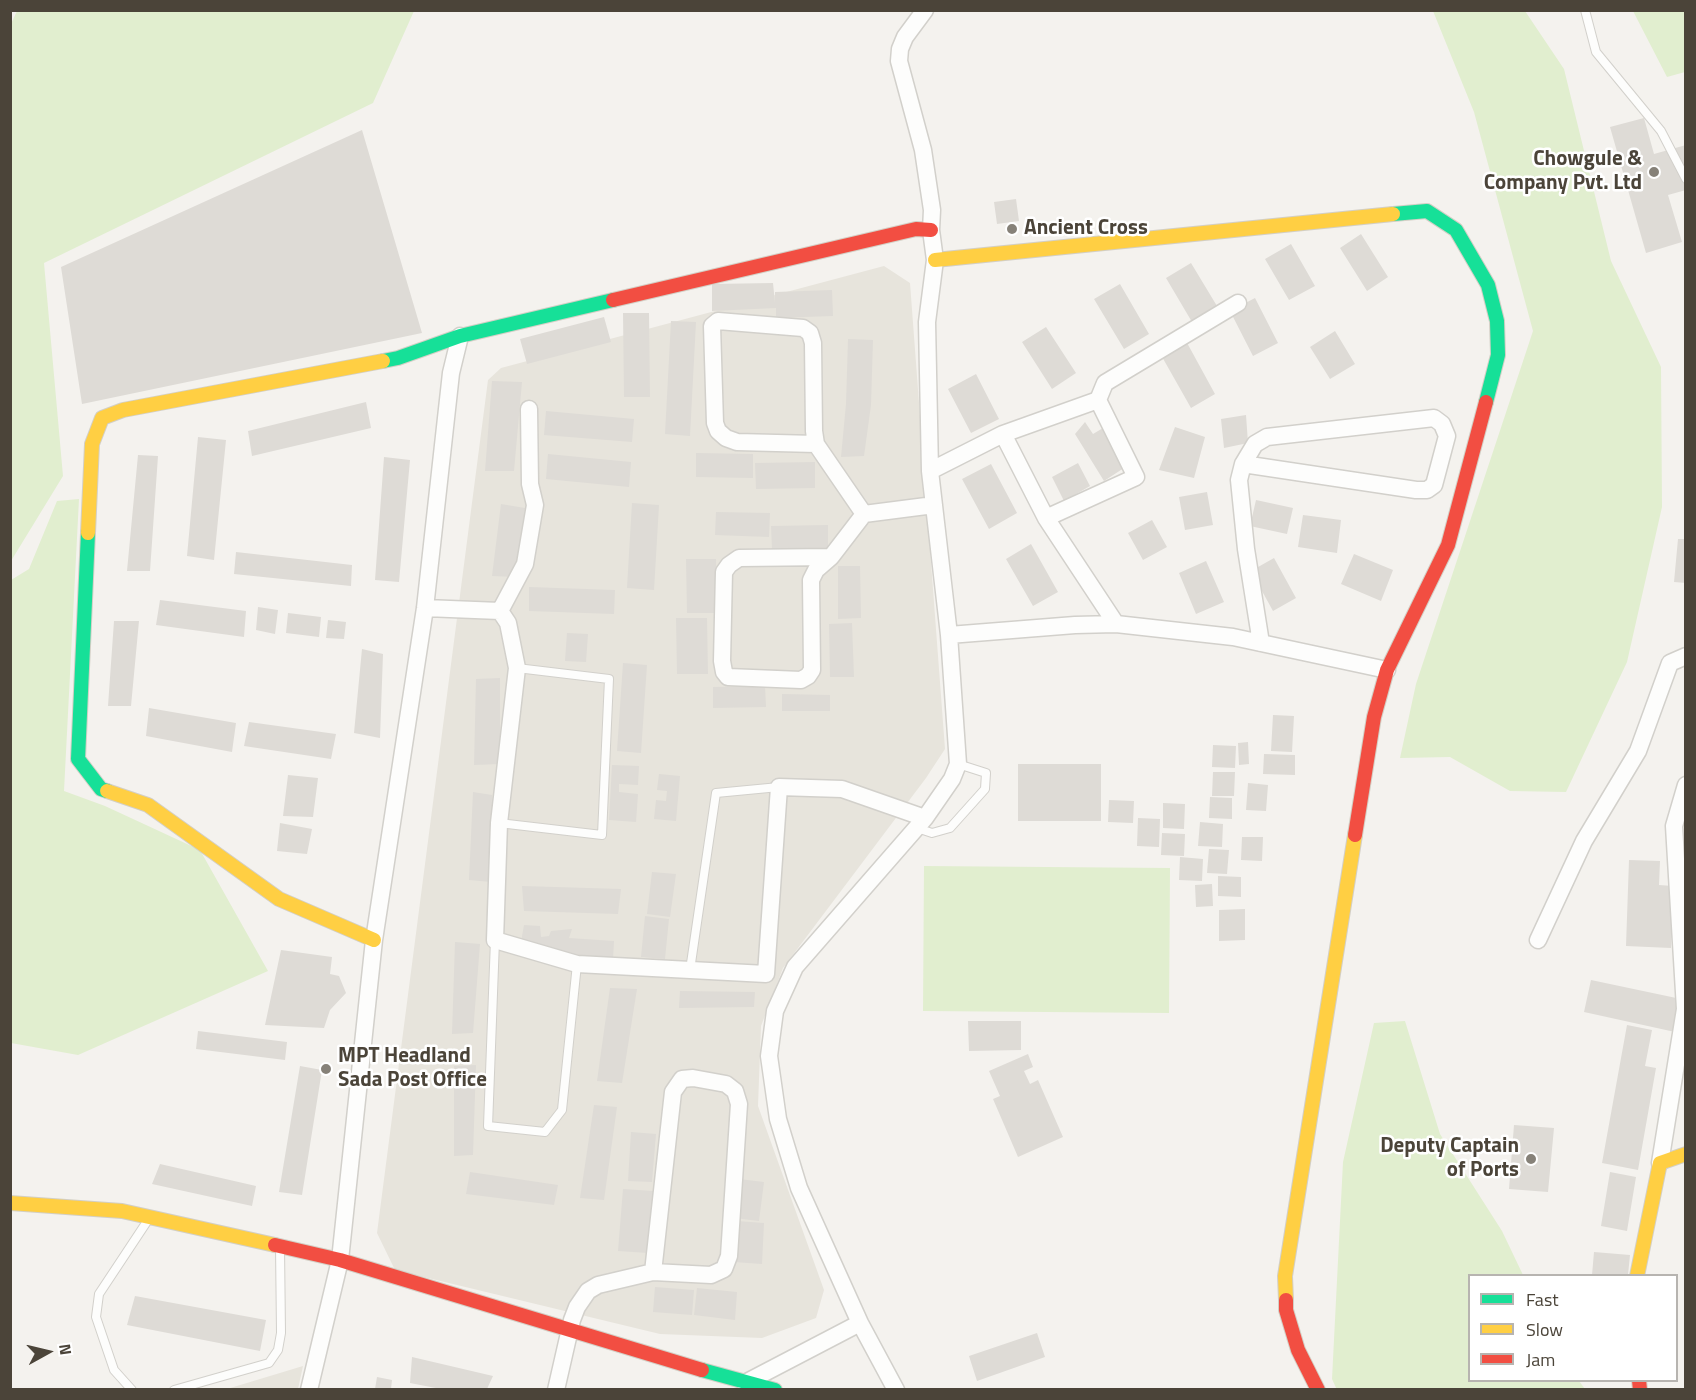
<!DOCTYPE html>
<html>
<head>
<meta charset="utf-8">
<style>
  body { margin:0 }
  #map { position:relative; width:1696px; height:1400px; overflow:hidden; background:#f4f2ee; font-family:"Titillium Web",sans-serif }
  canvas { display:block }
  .frame { position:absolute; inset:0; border:12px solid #4b4439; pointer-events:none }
  .legend { position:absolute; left:1468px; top:1274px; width:210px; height:108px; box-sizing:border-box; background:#fff; border:2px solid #b7b4b0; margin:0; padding:8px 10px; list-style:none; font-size:18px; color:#4b4439 }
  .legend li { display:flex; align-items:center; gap:12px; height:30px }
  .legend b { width:30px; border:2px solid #b7b4b0 }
  .north { position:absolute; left:18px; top:1322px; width:60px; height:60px; -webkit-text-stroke:4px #fff; paint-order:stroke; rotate:82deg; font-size:16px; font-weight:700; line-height:24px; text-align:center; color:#4b4439 }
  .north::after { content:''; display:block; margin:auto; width:21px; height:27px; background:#4b4439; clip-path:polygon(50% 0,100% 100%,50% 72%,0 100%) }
</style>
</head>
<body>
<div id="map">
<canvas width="1696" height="1400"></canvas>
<div class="frame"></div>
<ul class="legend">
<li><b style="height:8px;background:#16e098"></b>Fast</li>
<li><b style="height:8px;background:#ffcf43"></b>Slow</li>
<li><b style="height:8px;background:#f24e42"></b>Jam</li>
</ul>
<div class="north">N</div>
</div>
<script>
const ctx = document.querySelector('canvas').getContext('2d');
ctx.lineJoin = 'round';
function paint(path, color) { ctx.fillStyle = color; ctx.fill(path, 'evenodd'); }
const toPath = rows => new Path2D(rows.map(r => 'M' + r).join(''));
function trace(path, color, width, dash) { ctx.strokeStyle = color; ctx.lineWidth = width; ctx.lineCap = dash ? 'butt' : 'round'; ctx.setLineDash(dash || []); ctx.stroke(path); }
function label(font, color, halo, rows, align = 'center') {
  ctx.font = font + ' "Titillium Web",sans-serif'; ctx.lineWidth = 5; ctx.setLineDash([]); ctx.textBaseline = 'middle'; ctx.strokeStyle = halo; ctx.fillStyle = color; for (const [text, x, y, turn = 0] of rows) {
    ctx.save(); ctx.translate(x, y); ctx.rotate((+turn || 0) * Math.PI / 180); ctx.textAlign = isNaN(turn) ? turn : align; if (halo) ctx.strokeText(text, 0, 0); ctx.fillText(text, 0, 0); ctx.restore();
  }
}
paint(toPath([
  [884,266,910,283,945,749,926,778,783,968,761,1026,758,1106,824,1290,816,1318,762,1338,660,1334,395,1270,377,1233,488,380,501,368],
  [303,1366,298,1389,227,1389]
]), '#e7e4dc');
paint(toPath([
  [17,11,414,11,373,103,44,263,63,476,11,561,10,26],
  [1433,11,1525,11,1564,69,1611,261,1661,367,1662,507,1627,662,1566,792,1510,791,1450,757,1400,758,1416,684,1533,331,1474,112],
  [1633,11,1685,11,1685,72,1667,77],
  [79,499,64,791,105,806,200,850,268,971,78,1055,11,1043,11,580,29,569,57,501],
  [924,866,1170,868,1169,1013,923,1011],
  [1405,1021,1440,1134,1502,1231,1523,1275,1470,1276,1470,1380,1579,1381,1585,1389,1337,1390,1332,1379,1343,1162,1374,1023]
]), '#e1eecf');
paint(toPath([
  [1644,118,1654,154,1686,145,1686,190,1668,195,1682,242,1646,253,1610,127],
  [362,130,422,333,82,404,61,267],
  [1016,199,1019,221,997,224,994,202],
  [1361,234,1388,277,1367,291,1340,248],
  [1291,244,1315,286,1289,300,1265,259],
  [1191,263,1217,306,1192,322,1166,278],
  [773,283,775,303,775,292,832,290,833,316,776,318,776,308,712,311,712,284],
  [1120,284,1149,334,1124,349,1094,299],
  [1255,298,1278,343,1253,356,1230,311],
  [623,313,649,313,650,397,624,397],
  [604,317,611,342,527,364,520,339],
  [671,321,696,322,690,436,665,434],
  [1046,327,1076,373,1052,389,1022,342],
  [1335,331,1355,364,1330,379,1310,347],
  [848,339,873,340,871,405,864,456,841,457,846,404],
  [1186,341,1215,394,1191,408,1161,355],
  [976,374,999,419,971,433,948,389],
  [492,381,522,382,514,471,485,471],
  [366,402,371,428,252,456,248,431],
  [546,411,634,419,632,442,544,435],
  [1246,415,1248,443,1224,448,1221,419],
  [1085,422,1093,434,1103,428,1127,466,1104,481,1075,434],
  [1175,427,1205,437,1194,478,1159,470],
  [198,437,226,440,214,560,187,556],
  [696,453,753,454,753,478,696,477],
  [548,454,631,462,629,487,546,479],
  [138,455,158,456,150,571,127,571],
  [384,457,410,460,399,582,375,580],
  [815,462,815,488,756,489,755,463],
  [1078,463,1090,486,1064,501,1052,477],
  [991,464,1017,513,989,529,962,479],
  [1207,492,1213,525,1185,530,1179,497],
  [1256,500,1293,508,1287,534,1250,526],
  [632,503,659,505,654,590,627,588],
  [501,504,525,508,516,577,492,576],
  [716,512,770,513,769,537,715,535],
  [1303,515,1341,520,1337,553,1298,547],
  [1152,520,1167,547,1143,560,1128,533],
  [828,525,828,548,772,549,771,526],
  [1678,539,1686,539,1686,583,1674,582],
  [1031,544,1058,592,1033,606,1006,559],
  [236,552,352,565,351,586,234,574],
  [1354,554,1393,570,1381,601,1341,584],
  [1274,558,1296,598,1273,611,1251,571],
  [686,559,716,559,717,613,687,613],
  [1206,561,1224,602,1196,614,1179,573],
  [838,566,860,566,861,618,838,619],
  [529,587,615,590,614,614,529,611],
  [160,600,246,611,244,637,156,625],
  [258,607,278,610,275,634,256,630],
  [288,613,321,617,319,637,286,633],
  [676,618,707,618,708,674,677,674],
  [328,620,346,622,344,639,326,638],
  [114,621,139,621,131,706,108,706],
  [852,623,854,677,830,677,829,624],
  [567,633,588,634,586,662,565,661],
  [362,649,383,654,380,738,354,733],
  [623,663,647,665,641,753,617,751],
  [500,678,500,764,474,765,476,679],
  [765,686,766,707,713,708,713,687],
  [782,694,830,695,830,711,782,711],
  [149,708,236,723,232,752,146,736],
  [1273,715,1294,716,1292,752,1271,751],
  [249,722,336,734,331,759,244,746],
  [1248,742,1249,764,1239,765,1238,743],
  [1213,745,1236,746,1235,768,1212,767],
  [1264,754,1295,755,1295,775,1263,774],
  [1018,764,1101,764,1101,821,1018,821],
  [612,765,639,766,638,785,619,784,619,792,638,794,636,822,609,820],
  [1213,772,1235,772,1234,796,1212,796],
  [659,774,680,776,676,821,654,819,656,800,666,801,667,791,657,790],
  [288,775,318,778,313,817,283,816],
  [1248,783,1268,785,1266,811,1246,810],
  [473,792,492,795,491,882,469,880],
  [1210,797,1232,798,1232,819,1209,818],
  [1109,800,1134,801,1133,823,1108,822],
  [1163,803,1185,804,1184,829,1163,828],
  [1138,818,1160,819,1159,847,1137,846],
  [1200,822,1223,824,1222,847,1198,846],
  [280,823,312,829,307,854,277,851],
  [1162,833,1185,834,1184,856,1161,855],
  [1242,837,1263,837,1262,861,1241,860],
  [1209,849,1229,850,1227,874,1207,873],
  [1180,857,1203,859,1202,881,1179,880],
  [1629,860,1660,861,1659,885,1673,886,1671,948,1626,946],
  [652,872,676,874,670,917,647,914],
  [1218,876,1241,877,1241,897,1218,896],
  [1212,884,1213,906,1196,907,1195,885],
  [522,886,621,889,618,914,524,911],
  [1245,909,1245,940,1219,941,1219,910],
  [645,916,669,919,665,959,641,957],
  [524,925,540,926,541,937,549,936,551,931,572,929,569,938,614,941,613,960,582,957,521,942],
  [455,942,480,944,473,1033,452,1034],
  [281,950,332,957,330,974,339,976,346,993,330,1010,324,1028,265,1025],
  [1591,980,1681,999,1675,1032,1584,1012],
  [610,988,637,989,622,1083,597,1081],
  [680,991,755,992,754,1007,679,1008],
  [968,1021,1021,1021,1021,1050,969,1051],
  [1627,1025,1652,1030,1645,1066,1656,1068,1638,1170,1602,1163],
  [198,1031,287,1042,285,1060,196,1049],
  [1028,1054,1033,1067,1024,1071,1030,1084,1038,1080,1063,1137,1018,1157,993,1099,1000,1096,989,1071],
  [476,1065,473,1155,454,1156,454,1066],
  [300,1066,322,1070,302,1195,279,1192],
  [594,1105,617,1107,604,1200,580,1198],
  [1514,1125,1554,1128,1548,1192,1509,1189],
  [631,1132,656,1134,652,1182,628,1181],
  [160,1164,256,1186,252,1206,152,1184],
  [470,1172,558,1185,554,1205,466,1194],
  [1610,1172,1636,1177,1627,1231,1601,1226],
  [739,1179,764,1182,759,1221,734,1218],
  [623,1189,653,1191,648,1253,618,1251],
  [737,1221,764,1223,762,1264,734,1262],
  [1594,1252,1630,1255,1628,1275,1592,1275],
  [655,1287,694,1290,692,1315,653,1312],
  [697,1288,737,1292,735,1320,694,1315],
  [135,1296,266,1320,260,1351,127,1325],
  [1037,1333,1045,1357,977,1381,969,1356],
  [412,1357,493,1376,487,1389,441,1389,410,1383],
  [377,1377,392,1380,391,1389,375,1389]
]), '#dedbd6');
const lane = toPath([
  [1585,10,1596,52,1661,131,1686,179],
  [499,823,602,835,609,679,517,668],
  [917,828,932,833,950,828,985,789,986,773,958,764],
  [495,940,488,1126,545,1132,562,1110,577,964],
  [690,970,716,793,779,787],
  [132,1390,114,1370,96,1317,99,1294,148,1220],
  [174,1390,269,1363,278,1350,281,1333,280,1247]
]);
const street = toPath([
  [816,444,737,442,726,438,718,431,715,423,712,326,718,321,803,328,810,333,813,343,814,431,816,444,864,514],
  [1243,464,1416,490,1427,490,1434,485,1447,436,1442,424,1434,418,1267,437,1255,444,1243,464,1239,480,1246,549,1261,643],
  [930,471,1003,434,1098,400,1105,383,1238,303],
  [1046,518,1136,477,1098,400],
  [831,557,739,558,729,565,724,572,722,661,724,672,728,677,801,680,808,676,812,670,811,580,816,570,831,557,864,514,934,505],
  [425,608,500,611],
  [500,611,508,623,517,668,499,823,495,940,577,964,766,974,779,787,842,789,925,818],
  [500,611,525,564,535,505,530,484,529,409],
  [1116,624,1233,637,1387,670],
  [949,635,1075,625,1116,624,1046,518,1003,434],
  [1538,940,1584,841,1638,751,1670,663,1686,656],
  [1660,1163,1685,1009,1674,826,1686,785],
  [745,1383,860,1323],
  [309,1390,340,1260,374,940,425,608,451,373,460,336],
  [556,1390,572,1320,577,1307,588,1291,598,1285,653,1272,673,1092,682,1079,693,1078,726,1084,735,1091,739,1104,729,1256,724,1269,711,1275,653,1272],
  [896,1390,860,1323,799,1188,778,1119,769,1056,775,1011,795,967,925,818,952,779,958,764,949,635,930,471,927,322,935,260,931,230,932,210,923,150,899,61,900,49,905,37,925,10]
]);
const fast = toPath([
  [1393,214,1427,211,1456,230,1488,285,1497,321,1498,355,1486,402],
  [383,361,398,358,460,336,613,300],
  [88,533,78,759,101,789,107,791],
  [702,1370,775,1390]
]);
const slow = toPath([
  [935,260,1393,214],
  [88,533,92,444,102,418,123,410,383,361],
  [107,791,148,805,279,899,374,940],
  [10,1203,122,1211,275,1245],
  [1637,1276,1660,1163,1686,1154],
  [1286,1300,1285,1276,1355,835]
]);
const jam = toPath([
  [613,300,916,229,931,230],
  [1355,835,1374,717,1387,670,1448,545,1486,402],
  [275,1245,340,1260,702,1370],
  [1286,1300,1286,1310,1298,1350,1318,1390],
  [1639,1380,1640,1390]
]);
trace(lane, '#d2d0cb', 10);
trace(street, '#d2d0cb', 19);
trace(fast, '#d3cfc5', 16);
trace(slow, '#d3cfc5', 16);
trace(jam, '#d3cfc5', 16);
trace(lane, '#fdfdfc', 8);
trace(street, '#fdfdfc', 16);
trace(fast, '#16e098', 14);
trace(slow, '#ffcf43', 14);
trace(jam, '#f24e42', 14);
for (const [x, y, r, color] of [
  [1654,172,6,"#868178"],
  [1012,229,6,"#868178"],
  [326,1069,6,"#868178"],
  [1531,1159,6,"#868178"]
]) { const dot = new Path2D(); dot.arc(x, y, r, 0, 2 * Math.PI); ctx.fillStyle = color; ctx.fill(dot); trace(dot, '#fff', 2); }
label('bold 21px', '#4b4439', '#fff', [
  ["Chowgule &",1642,160],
  ["Company Pvt. Ltd",1642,184],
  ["Ancient Cross",1024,229,"left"],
  ["MPT Headland",338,1057,"left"],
  ["Sada Post Office",338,1081,"left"],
  ["Deputy Captain",1519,1147],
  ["of Ports",1519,1171]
], 'right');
</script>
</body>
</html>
